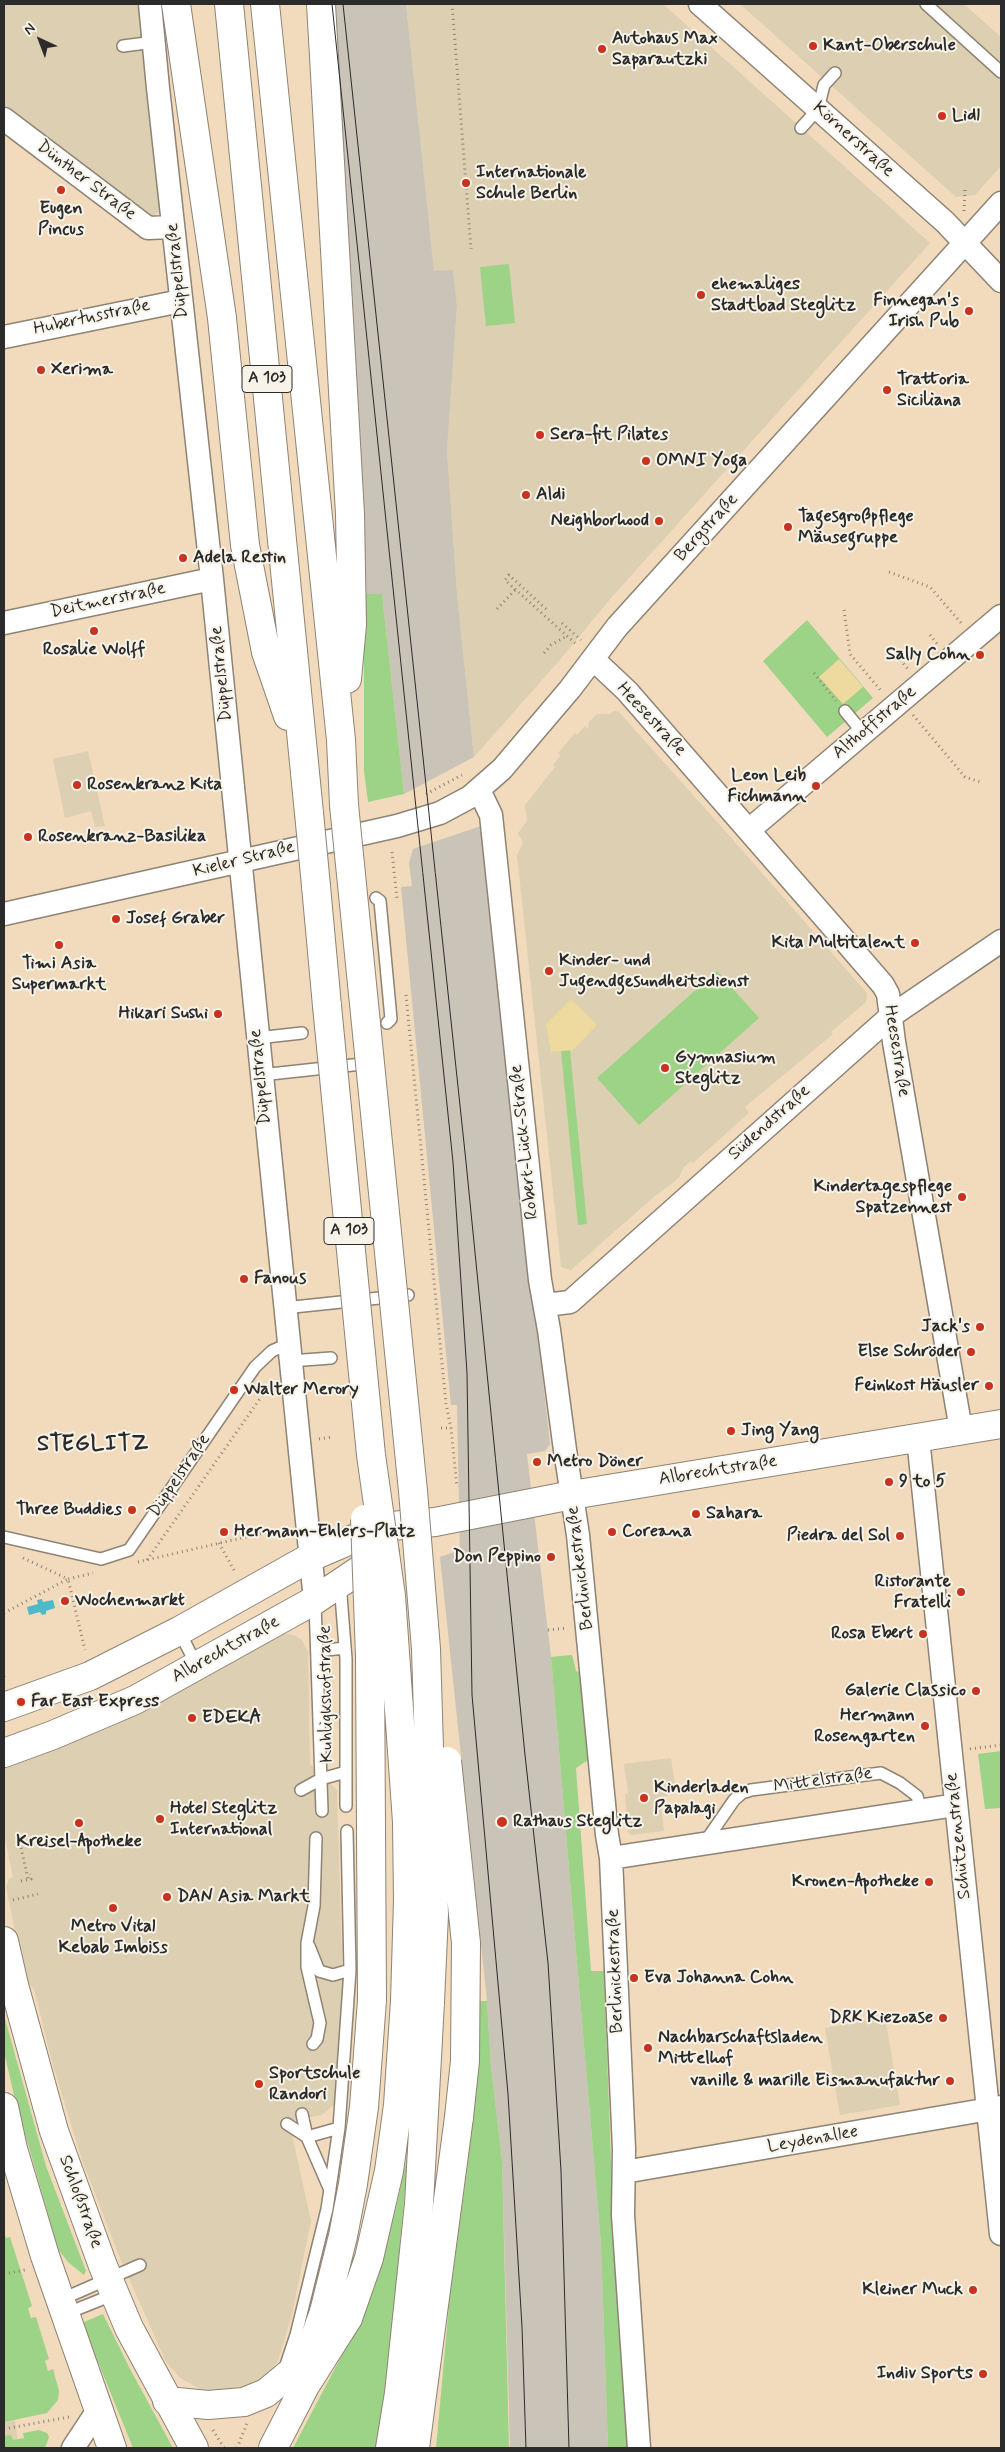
<!DOCTYPE html>
<html>
<head>
<meta charset="utf-8">
<style>
  body { margin:0 }
  #map { position:relative; width:1005px; height:2452px; overflow:hidden; background:#f1dbbc; font-family:Mynerve,sans-serif }
  canvas { display:block }
  .frame { position:absolute; inset:0; border:5px solid #2b2b2b; pointer-events:none }
  .north { position:absolute; left:15px; top:15px; width:50px; height:50px; -webkit-text-stroke:4px #f7f3e8; paint-order:stroke; rotate:317deg; font-size:14px; font-weight:700; line-height:20px; text-align:center; color:#2b2b2b }
  .north::after { content:''; display:block; margin:auto; width:18px; height:22px; background:#2b2b2b; clip-path:polygon(50% 0,100% 100%,50% 72%,0 100%) }
</style>
</head>
<body>
<div id="map">
<canvas width="1005" height="2452"></canvas>
<div class="frame"></div>
<div class="north">N</div>
</div>
<script>
const ctx = document.querySelector('canvas').getContext('2d');
ctx.lineJoin = 'round';
function paint(path, color) { ctx.fillStyle = color; ctx.fill(path, 'evenodd'); }
const toPath = rows => new Path2D(rows.map(r => 'M' + r).join(''));
function trace(path, color, width, dash) { ctx.strokeStyle = color; ctx.lineWidth = width; ctx.lineCap = dash ? 'butt' : 'round'; ctx.setLineDash(dash || []); ctx.stroke(path); }
function label(font, color, halo, rows, align = 'center') {
  ctx.font = font + ' Mynerve,sans-serif'; ctx.lineWidth = 4; ctx.setLineDash([]); ctx.textBaseline = 'middle'; ctx.strokeStyle = halo; ctx.fillStyle = color; for (const [text, x, y, turn = 0] of rows) {
    ctx.save(); ctx.translate(x, y); ctx.rotate((+turn || 0) * Math.PI / 180); ctx.textAlign = isNaN(turn) ? turn : align; if (halo) ctx.strokeText(text, 0, 0); ctx.fillText(text, 0, 0); ctx.restore();
  }
}
paint(toPath([
  [4,4,140,4,160,212,151,216,134,207,4,108],
  [406,4,663,4,930,243,611,598,558,662,474,757,457,594,447,450,457,306,453,270,434,272],
  [740,4,964,4,1001,37,1001,166,975,195,956,197],
  [614,711,618,711,727,833,866,992,867,996,866,1002,831,1032,833,1034,745,1107,749,1113,693,1163,691,1161,683,1168,680,1176,674,1182,656,1195,571,1270,561,1267,517,855,523,843,518,833,527,821,525,805,555,767,553,765,560,756,558,753,575,733,577,735,585,726,588,729,589,722,597,714,609,714],
  [88,751,105,826,95,827,91,811,65,818,53,759],
  [285,1634,294,1635,302,1640,308,1652,310,1764,337,1790,343,1993,338,2101,322,2115,289,2121,311,2221,292,2314,278,2361,266,2378,244,2392,204,2391,180,2378,166,2362,120,2258,82,2160,52,2062,34,1989,25,1980,6,1887,9,1879,13,1877,4,1833,4,1766,84,1737,138,1713,276,1636],
  [671,1758,676,1791,660,1799,664,1831,631,1835,628,1832,625,1794,628,1793,624,1764],
  [885,2017,900,2105,840,2115,825,2028],
  [4,2352,5,2352,19,2448,4,2448]
]), '#ddcfb1');
paint(toPath([
  [332,4,406,4,434,271,453,270,457,306,447,450,457,594,474,757,404,794,382,594,364,594],
  [481,826,550,1444,545,1451,527,1454,551,1657,601,2245,608,2448,510,2448,502,2160,491,2067,487,2001,440,1557,460,1550,457,1405,451,1405,401,887,412,886,409,863,413,849]
]), '#c9c3b8');
paint(toPath([
  [509,264,515,323,486,326,480,267],
  [364,594,382,594,404,794,368,802,364,771],
  [807,620,873,698,827,737,763,661],
  [717,971,759,1018,639,1125,597,1078],
  [570,1050,587,1224,578,1225,561,1051],
  [572,1655,576,1671,581,1673,588,1760,576,1768,591,1971,604,1971,614,2244,629,2448,608,2448,601,2245,551,1657],
  [1001,1751,1001,1808,985,1809,978,1754],
  [473,2001,487,2001,491,2067,502,2160,509,2448,436,2448,450,2295,468,2163,473,2062],
  [4,2015,46,2166,86,2271,84,2275,68,2262,58,2249,14,2095,4,2052],
  [409,2147,381,2448,293,2448,342,2355,368,2294,396,2208],
  [4,2232,6,2238,10,2237,32,2306,28,2308,31,2318,36,2317,49,2359,45,2361,48,2371,53,2369,59,2391,58,2400,47,2413,4,2422],
  [103,2314,130,2369,173,2448,133,2448,83,2325,84,2322],
  [39,2430,47,2433,49,2437,45,2448,4,2448,4,2436,11,2435,13,2440,24,2438,23,2433]
]), '#9cd386');
paint(toPath([
  [839,659,863,687,843,704,819,677],
  [571,999,597,1025,573,1050,551,1052,546,1024]
]), '#eeda9e');
paint(toPath([
  [42,1599,43,1602,53,1600,55,1608,46,1611,46,1614,42,1615,40,1612,29,1615,27,1607,38,1604,37,1600]
]), '#4ebac9');
const service = toPath([
  [926,4,1001,72],
  [123,46,154,42],
  [801,128,818,109,824,85,835,73],
  [845,711,863,733],
  [376,898,380,901,391,1019,387,1023],
  [257,1038,302,1033],
  [261,1075,371,1063],
  [284,1308,408,1295],
  [290,1361,331,1358],
  [4,1537,101,1559,129,1550,255,1367,272,1351,288,1344],
  [340,1583,346,1659,346,1806],
  [315,1602,322,1811],
  [179,1631,197,1666],
  [317,1651,345,1648],
  [301,1790,321,1779,346,1772],
  [705,1842,734,1800,742,1793,751,1790,881,1773,900,1783,917,1796,921,1810],
  [309,1946,319,1971,333,1975,350,1970],
  [313,2044,317,2039,320,2023,307,1967,307,1943,314,1906,316,1838],
  [302,2114,307,2137,330,2190],
  [287,2124,307,2137,339,2128],
  [60,2300,140,2265],
  [65,2314,115,2294],
  [285,2368,296,2335,327,2209,339,2128,350,1970,347,1831]
]);
const minor = toPath([
  [150,4,158,88,212,579,315,1600],
  [700,4,945,222,1001,281],
  [4,119,148,228,173,227],
  [4,337,181,301],
  [4,623,212,579],
  [593,659,627,691,839,934,883,985,888,994,894,1042,961,1430],
  [479,790,491,815,540,1280,549,1330,565,1450,578,1535,607,1835,611,1858,624,2149,623,2215,639,2448],
  [749,830,1001,616],
  [4,914,397,826,440,813,470,797,502,769,570,689,617,627,1001,203],
  [545,1305,570,1302,891,1016,1001,941],
  [918,1438,1001,2234],
  [611,1858,956,1805],
  [624,2172,1001,2107],
  [73,2448,98,2410]
]);
const secondary = toPath([
  [4,1707,90,1676,179,1631,311,1557,381,1527,435,1522,572,1495,1001,1424],
  [4,1753,53,1735,135,1700,315,1600,385,1553],
  [4,1941,14,1985,54,2131,103,2266,129,2328,194,2448],
  [4,2107,13,2149,45,2256,112,2448],
  [167,2401,208,2405,244,2402,266,2393,307,2359]
]);
const primary = toPath([
  [306,2367,307,2359,324,2312],
  [273,2448,305,2386,348,2318]
]);
const motorway = toPath([
  [176,4,222,318,245,545,266,652,288,716],
  [229,4,309,813],
  [265,4,341,740,344,805],
  [321,4,350,514,352,625,347,679],
  [316,886,327,1006],
  [324,2312,343,2236,353,2184,364,2107,372,2000],
  [348,2318,369,2258,389,2171,398,2105,405,2001],
  [390,2448,399,2393,419,2204,430,2002],
  [415,2448,459,2117]
]);
trace(service, '#8e8374', 14);
trace(minor, '#8e8374', 25);
trace(secondary, '#8e8374', 30);
trace(primary, '#8e8374', 30);
trace(motorway, '#8e8374', 30);
trace(toPath([
  [452,4,471,249],
  [964,211,965,188],
  [889,572,930,587,962,624],
  [497,609,515,590],
  [546,609,509,575,505,580,577,645],
  [844,610,850,654,882,692],
  [562,623,581,640],
  [930,635,938,645],
  [544,653,551,645,567,636],
  [900,660,908,669],
  [814,673,836,701],
  [913,715,965,777,983,783],
  [426,794,462,775],
  [392,852,397,899],
  [406,995,446,1404,451,1428,457,1487],
  [441,1428,451,1428],
  [319,1439,333,1437],
  [219,1543,235,1572],
  [23,1558,68,1579,93,1573],
  [147,1560,266,1390],
  [138,1562,276,1530],
  [4,1613,68,1579,85,1650],
  [548,1630,567,1628],
  [4,1676,4,1678],
  [970,1749,1001,1745],
  [20,1843,28,1879],
  [21,1881,31,1879,30,1874],
  [13,1900,38,1894],
  [4,2274,25,2270],
  [4,2429,69,2417],
  [213,2430,224,2448],
  [237,2448,247,2423]
]), '#8e8374', 3, [1, 4]);
trace(service, '#fff', 11);
trace(minor, '#fff', 22);
trace(secondary, '#fff', 28);
trace(primary, '#fff', 28);
trace(motorway, '#fff', 28);
trace(toPath([
  [332,4,453,1162,467,1373,472,1695,508,2094,522,2327,526,2448],
  [343,4,466,1162,525,1755,548,1963,561,2171,569,2448]
]), '#2b2b2b', 1);
const motorwayBridge = toPath([
  [344,805,413,1491,426,1649,434,1914,430,2002],
  [309,813,316,886],
  [327,1006,371,1455,391,1596,407,1822,408,1900,405,2001],
  [365,1519,370,1657,372,2000],
  [447,1761,466,1943,465,2061,459,2117]
]);
trace(motorwayBridge, '#8e8374', 30, []);
trace(motorwayBridge, '#fff', 28);
for (const [x, y, r, color] of [
  [813,46,5,"#c8321e"],
  [602,49,5,"#c8321e"],
  [942,116,5,"#c8321e"],
  [466,183,5,"#c8321e"],
  [61,190,5,"#c8321e"],
  [701,295,5,"#c8321e"],
  [969,311,5,"#c8321e"],
  [41,370,5,"#c8321e"],
  [887,390,5,"#c8321e"],
  [540,435,5,"#c8321e"],
  [646,461,5,"#c8321e"],
  [526,495,5,"#c8321e"],
  [659,521,5,"#c8321e"],
  [788,527,5,"#c8321e"],
  [183,558,5,"#c8321e"],
  [94,631,5,"#c8321e"],
  [980,655,5,"#c8321e"],
  [77,785,5,"#c8321e"],
  [816,786,5,"#c8321e"],
  [28,837,5,"#c8321e"],
  [116,919,5,"#c8321e"],
  [915,943,5,"#c8321e"],
  [59,945,5,"#c8321e"],
  [549,971,5,"#c8321e"],
  [218,1014,5,"#c8321e"],
  [665,1068,5,"#c8321e"],
  [962,1197,5,"#c8321e"],
  [244,1279,5,"#c8321e"],
  [980,1327,5,"#c8321e"],
  [971,1352,5,"#c8321e"],
  [989,1386,5,"#c8321e"],
  [234,1390,5,"#c8321e"],
  [731,1431,5,"#c8321e"],
  [537,1462,5,"#c8321e"],
  [889,1482,5,"#c8321e"],
  [132,1510,5,"#c8321e"],
  [696,1514,5,"#c8321e"],
  [224,1532,5,"#c8321e"],
  [612,1532,5,"#c8321e"],
  [900,1536,5,"#c8321e"],
  [551,1557,5,"#c8321e"],
  [961,1592,5,"#c8321e"],
  [65,1601,5,"#c8321e"],
  [923,1634,5,"#c8321e"],
  [976,1691,5,"#c8321e"],
  [21,1702,5,"#c8321e"],
  [192,1718,5,"#c8321e"],
  [925,1726,5,"#c8321e"],
  [644,1798,5,"#c8321e"],
  [160,1819,5,"#c8321e"],
  [502,1822,6,"#c8321e"],
  [79,1823,5,"#c8321e"],
  [929,1882,5,"#c8321e"],
  [167,1897,5,"#c8321e"],
  [113,1908,5,"#c8321e"],
  [634,1978,5,"#c8321e"],
  [943,2018,5,"#c8321e"],
  [648,2048,5,"#c8321e"],
  [950,2081,5,"#c8321e"],
  [259,2084,5,"#c8321e"],
  [973,2290,5,"#c8321e"],
  [983,2374,5,"#c8321e"]
]) { const dot = new Path2D(); dot.arc(x, y, r, 0, 2 * Math.PI); ctx.fillStyle = color; ctx.fill(dot); trace(dot, '#f7f3e8', 2); }
for (const [x, y, w] of [
  [267,379,50],
  [349,1231,50]
]) { const box = new Path2D(); box.roundRect(x - w / 2, y - 13.5, w, 27, 4); ctx.fillStyle = '#f7f3e8'; ctx.fill(box); trace(box, '#2b2b2b', 1); }
label('bold 16px', '#2b2b2b', null, [
  ["A 103",267,379],
  ["A 103",349,1231]
]);
label('bold 18px', '#2b2b2b', '#f7f3e8', [
  ["Autohaus Max",612,39],
  ["Saparautzki",612,60],
  ["Kant-Oberschule",823,46],
  ["Lidl",952,116],
  ["Internationale",476,173],
  ["Schule Berlin",476,194],
  ["Eugen",61,209,"center"],
  ["Pincus",61,230,"center"],
  ["ehemaliges",711,285],
  ["Stadtbad Steglitz",711,306],
  ["Finnegan's",959,301,"right"],
  ["Irish Pub",959,322,"right"],
  ["Xerima",51,370],
  ["Trattoria",897,380],
  ["Siciliana",897,401],
  ["Sera-fit Pilates",550,435],
  ["OMNI Yoga",656,461],
  ["Aldi",536,495],
  ["Tagesgroßpflege",798,517],
  ["Mäusegruppe",798,538],
  ["Neighborhood",649,521,"right"],
  ["Adela Restin",193,558],
  ["Rosalie Wolff",94,650,"center"],
  ["Sally Cohn",970,655,"right"],
  ["Leon Leib",806,776,"right"],
  ["Fichmann",806,797,"right"],
  ["Rosenkranz Kita",87,785],
  ["Rosenkranz-Basilika",38,837],
  ["Josef Graber",126,919],
  ["Kita Multitalent",905,943,"right"],
  ["Kinder- und",559,961],
  ["Jugendgesundheitsdienst",559,982],
  ["Timi Asia",59,964,"center"],
  ["Supermarkt",59,985,"center"],
  ["Hikari Sushi",208,1014,"right"],
  ["Gymnasium",675,1058],
  ["Steglitz",675,1079],
  ["Kindertagespflege",952,1187,"right"],
  ["Spatzennest",952,1208,"right"],
  ["Fanous",254,1279],
  ["Jack's",970,1327,"right"],
  ["Else Schröder",961,1352,"right"],
  ["Feinkost Häusler",979,1386,"right"],
  ["Walter Merory",244,1390],
  ["Jing Yang",741,1431],
  ["Metro Döner",547,1462],
  ["9 to 5",899,1482],
  ["Three Buddies",122,1510,"right"],
  ["Sahara",706,1514],
  ["Hermann-Ehlers-Platz",234,1532],
  ["Coreana",622,1532],
  ["Piedra del Sol",890,1536,"right"],
  ["Don Peppino",541,1557,"right"],
  ["Ristorante",951,1582,"right"],
  ["Fratelli",951,1603,"right"],
  ["Wochenmarkt",75,1601],
  ["Rosa Ebert",913,1634,"right"],
  ["Galerie Classico",966,1691,"right"],
  ["Far East Express",31,1702],
  ["Hermann",915,1716,"right"],
  ["Rosengarten",915,1737,"right"],
  ["EDEKA",202,1718],
  ["Kinderladen",654,1788],
  ["Papalagi",654,1809],
  ["Hotel Steglitz",170,1809],
  ["International",170,1830],
  ["Rathaus Steglitz",513,1822],
  ["Kreisel-Apotheke",79,1842,"center"],
  ["Kronen-Apotheke",919,1882,"right"],
  ["DAN Asia Markt",177,1897],
  ["Metro Vital",113,1927,"center"],
  ["Kebab Imbiss",113,1948,"center"],
  ["Eva Johanna Cohn",644,1978],
  ["DRK Kiezoase",933,2018,"right"],
  ["Nachbarschaftsladen",658,2038],
  ["Mittelhof",658,2059],
  ["Sportschule",269,2074],
  ["Randori",269,2095],
  ["vanille & marille Eismanufaktur",940,2081,"right"],
  ["Kleiner Muck",963,2290,"right"],
  ["Indiv Sports",973,2374,"right"]
], 'left');
label('18px', '#2b2b2b', '#f7f3e8', [
  ["Körnerstraße",853,140,42],
  ["Dünther Straße",86,181,37],
  ["Düppelstraße",178,271,-96],
  ["Hubertusstraße",92,318,-12],
  ["Bergstraße",707,528,-48],
  ["Deitmerstraße",108,601,-12],
  ["Düppelstraße",222,674,-96],
  ["Heesestraße",651,720,47],
  ["Althoffstraße",875,723,-40],
  ["Kieler Straße",244,860,-14],
  ["Heesestraße",896,1051,81],
  ["Düppelstraße",261,1077,-96],
  ["Südendstraße",770,1123,-42],
  ["Robert-Lück-Straße",525,1142,-96],
  ["Albrechtstraße",718,1471,-9],
  ["Düppelstraße",180,1476,-56],
  ["Berlinickestraße",581,1568,-97],
  ["Albrechtstraße",226,1650,-29],
  ["Kuhligkshofstraße",327,1694,-91],
  ["Mittelstraße",823,1781,-8],
  ["Schützenstraße",959,1836,-96],
  ["Berlinickestraße",616,1971,-92],
  ["Leydenallee",813,2140,-10],
  ["Schloßstraße",80,2202,70]
]);
ctx.letterSpacing = '1px';
label('bold 22px', '#2b2b2b', '#f7f3e8', [
  ["STEGLITZ",93,1445]
]);
ctx.letterSpacing = '0px';
</script>
</body>
</html>
